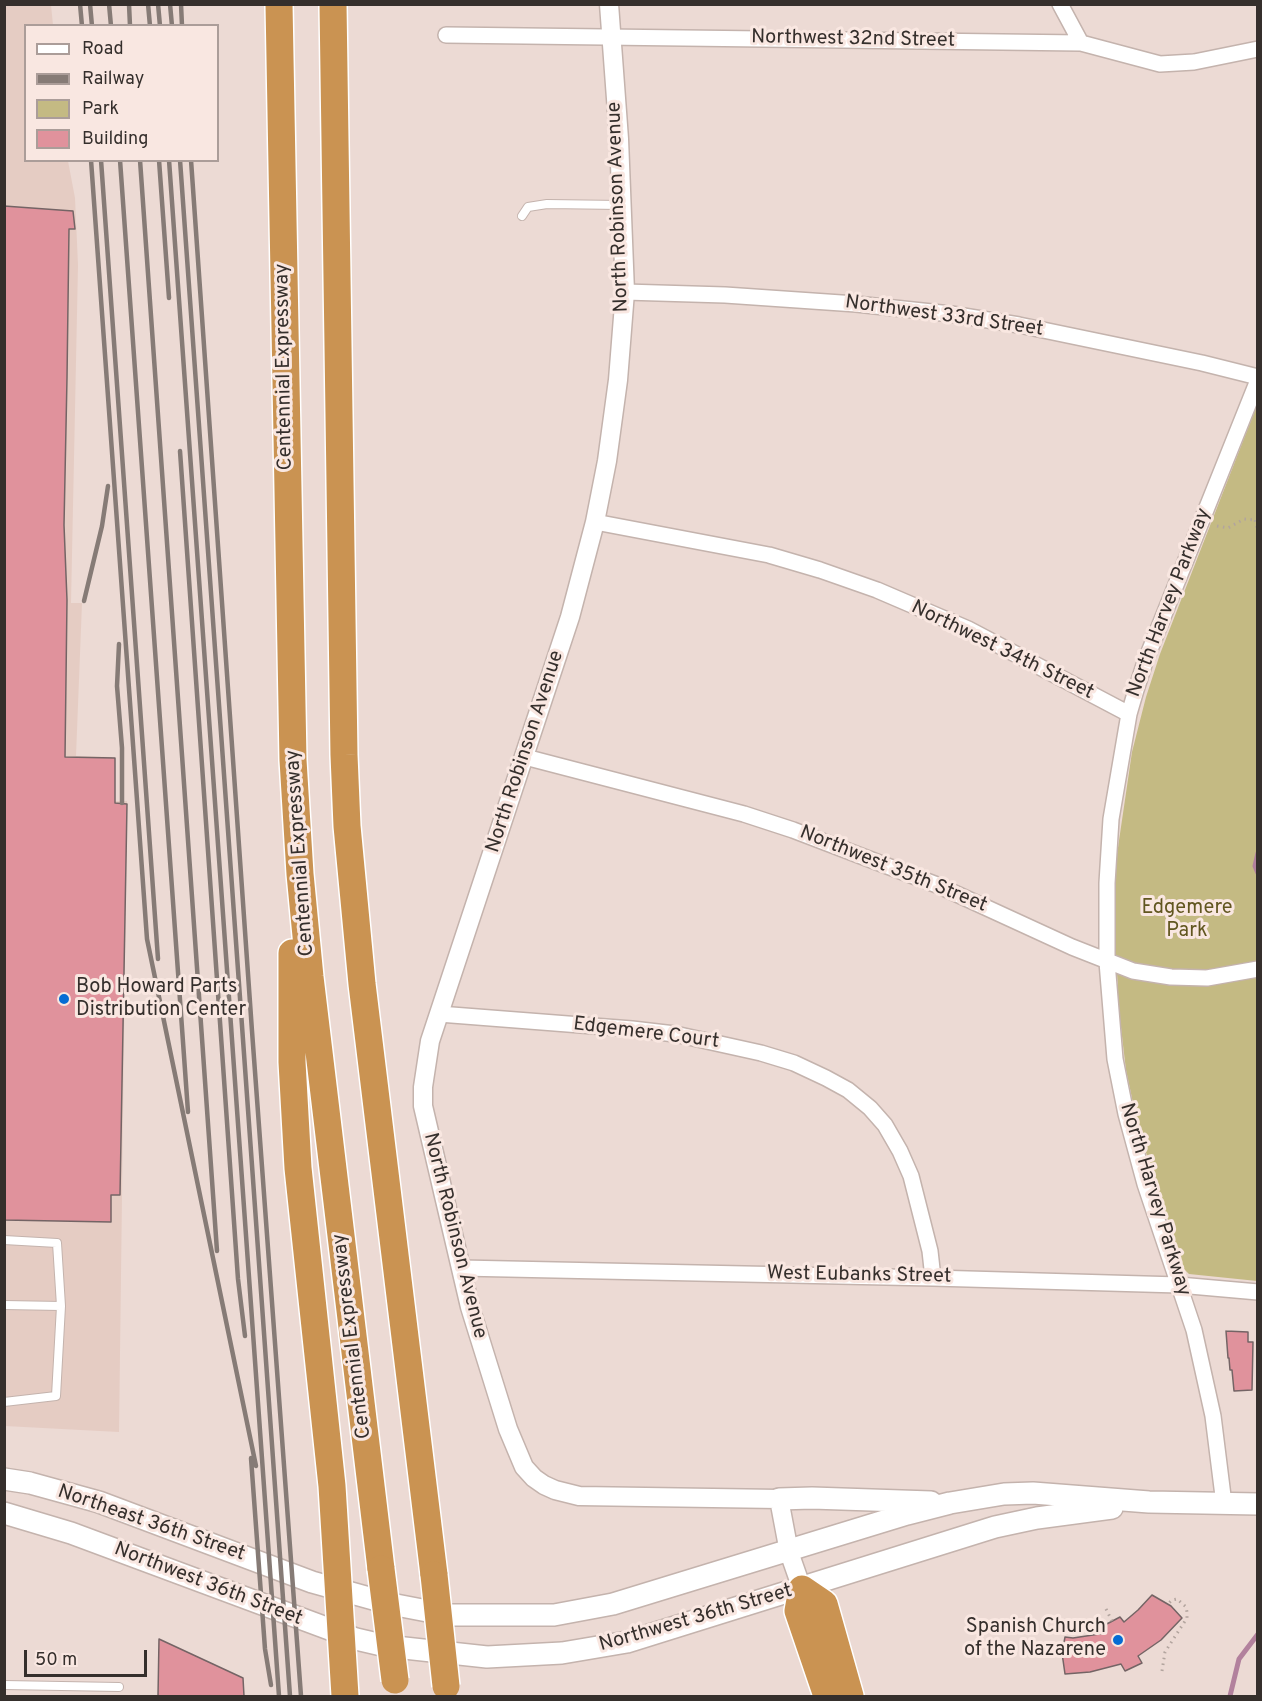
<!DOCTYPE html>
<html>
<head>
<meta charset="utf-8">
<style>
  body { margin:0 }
  #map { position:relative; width:1262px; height:1701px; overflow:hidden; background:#ecdad4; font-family:Overpass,sans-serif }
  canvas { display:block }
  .frame { position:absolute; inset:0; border:6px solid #352f2c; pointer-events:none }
  .legend { position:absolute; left:24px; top:24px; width:195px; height:138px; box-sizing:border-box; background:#f9e7e1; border:2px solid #ab9d99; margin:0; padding:8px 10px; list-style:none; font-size:18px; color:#352f2c }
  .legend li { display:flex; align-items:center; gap:12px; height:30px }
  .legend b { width:30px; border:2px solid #ab9d99 }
  .scale { position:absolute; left:24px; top:1650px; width:123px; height:27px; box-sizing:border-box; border:3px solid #352f2c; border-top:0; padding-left:8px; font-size:18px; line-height:21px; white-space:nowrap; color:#352f2c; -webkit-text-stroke:4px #f9e7e1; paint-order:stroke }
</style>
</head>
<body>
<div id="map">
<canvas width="1262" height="1701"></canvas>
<div class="frame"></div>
<ul class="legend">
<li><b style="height:8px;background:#fff"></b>Road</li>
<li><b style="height:8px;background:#867b76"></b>Railway</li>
<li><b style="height:16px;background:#c4ba83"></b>Park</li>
<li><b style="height:16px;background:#e0929c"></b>Building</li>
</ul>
<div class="scale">50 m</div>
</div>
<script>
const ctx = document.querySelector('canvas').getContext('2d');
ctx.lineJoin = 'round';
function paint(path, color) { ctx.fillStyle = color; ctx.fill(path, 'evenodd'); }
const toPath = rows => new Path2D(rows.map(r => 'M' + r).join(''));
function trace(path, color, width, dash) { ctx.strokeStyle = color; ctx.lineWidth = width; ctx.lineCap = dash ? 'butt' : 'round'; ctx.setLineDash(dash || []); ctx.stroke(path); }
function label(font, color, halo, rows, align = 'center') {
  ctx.font = font + ' Overpass,sans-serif'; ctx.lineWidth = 6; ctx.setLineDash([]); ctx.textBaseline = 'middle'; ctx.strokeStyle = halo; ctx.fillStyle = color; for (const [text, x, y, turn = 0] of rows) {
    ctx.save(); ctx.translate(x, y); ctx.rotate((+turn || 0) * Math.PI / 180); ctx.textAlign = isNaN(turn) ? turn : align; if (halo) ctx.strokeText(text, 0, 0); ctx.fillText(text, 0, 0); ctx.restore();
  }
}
paint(toPath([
  [4,5,51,5,53,25,26,26,26,160,68,161,75,198,78,265,71,603,82,603,76,756,112,757,112,801,127,801,119,1432,5,1426]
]), '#e5ccc3');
paint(toPath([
  [1257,405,1257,1281,1189,1274,1184,1269,1139,1131,1126,1070,1117,994,1118,986,1114,938,1116,861,1132,752,1146,697,1160,654]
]), '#c4ba83');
trace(toPath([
  [1258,853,1255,866,1258,873],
  [1230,1696,1239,1659,1258,1634]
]), '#b2819d', 5);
const building = toPath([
  [4,206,73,211,75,229,69,229,67,378,64,525,67,600,65,757,115,758,115,803,127,804,120,1195,111,1195,111,1222,4,1220,4,206],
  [1226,1331,1248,1332,1248,1342,1253,1342,1252,1390,1234,1391,1232,1370,1230,1370,1229,1358,1228,1358,1226,1331],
  [1152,1595,1171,1606,1182,1618,1161,1640,1138,1656,1142,1663,1125,1671,1121,1664,1090,1672,1065,1674,1062,1653,1065,1637,1073,1638,1106,1633,1103,1626,1120,1617,1124,1622,1138,1610,1152,1595],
  [159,1639,243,1678,244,1696,158,1696,159,1639]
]);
paint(building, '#e0929c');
trace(building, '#746465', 1.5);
const service = toPath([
  [522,216,528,207,547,204,621,205],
  [4,1240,57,1243,61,1306],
  [4,1305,61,1306,56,1396,4,1402],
  [4,1685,119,1687]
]);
const minor = toPath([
  [1060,4,1081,43],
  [446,35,1081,43,1160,64,1194,62,1258,49],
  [625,292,725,295,856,304,951,314,1019,325,1202,363,1258,377],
  [595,522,769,555,820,570,877,590,968,629,1129,714],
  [525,757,744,814,793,830,937,885,1072,947,1133,971,1171,977,1207,978,1258,969],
  [439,1014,632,1029,675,1034,761,1053,794,1063,826,1078,848,1090,870,1108,885,1125,900,1151,911,1176,930,1251,933,1278],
  [461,1268,933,1278,1179,1285,1258,1292],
  [1224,1504,1213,1416,1194,1330,1145,1184,1126,1114,1115,1059,1107,962,1107,883,1111,819,1129,714,1136,690,1145,662,1258,380]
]);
const tertiary = toPath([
  [609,4,619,139,625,292,618,380,607,461,595,522,570,617,430,1041,423,1087,423,1106,470,1307,508,1429,524,1467,534,1478,544,1485,555,1490,579,1496,779,1499,789,1552,802,1589]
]);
const secondary = toPath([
  [4,1479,30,1483,99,1502,312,1582,391,1604,448,1615,554,1615,613,1604,907,1514,950,1503,1004,1494,1033,1493,1149,1502,1258,1504],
  [779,1499,812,1498,931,1502],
  [4,1513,71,1533,356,1639,386,1646,487,1657,562,1653,627,1642,995,1527,1037,1518,1112,1508]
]);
const motorway = toPath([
  [279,4,293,760,300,874,310,977,381,1569],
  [333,4,344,755,347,826,362,984,434,1575],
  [292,953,292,1062,298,1168,332,1486,345,1696],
  [827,1696,798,1611,802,1589,824,1604,850,1696]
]);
trace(service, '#c4b3ad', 10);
trace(minor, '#c4b3ad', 18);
trace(tertiary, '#c4b3ad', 21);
trace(secondary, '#c4b3ad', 24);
trace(motorway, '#fff', 30);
trace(toPath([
  [1258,515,1255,520,1258,532],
  [1217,526,1228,528,1244,519,1255,520],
  [1106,1609,1112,1621],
  [1162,1671,1165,1652,1187,1618,1187,1612,1186,1607,1177,1599,1172,1600,1168,1604]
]), '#b2a49e', 3, [1.5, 4.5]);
trace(service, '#fff', 8);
trace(minor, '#fff', 15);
trace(tertiary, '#fff', 18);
trace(secondary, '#fff', 21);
trace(motorway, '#ca9352', 27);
trace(toPath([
  [80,4,82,26],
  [90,4,92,26],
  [109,4,111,26],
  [129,4,130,26],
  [148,4,150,26],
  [158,4,160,26],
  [170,4,172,26],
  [181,4,182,26],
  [91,160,147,939,256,1466],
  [101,160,158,959],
  [120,160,188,1112],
  [140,160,217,1251],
  [159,160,169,298],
  [169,160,279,1696],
  [180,160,290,1696],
  [191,160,252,1031,301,1696],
  [180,451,238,1279,245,1336],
  [84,601,102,526,108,486],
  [119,644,117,686,122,748,122,803],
  [251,1458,265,1649,271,1685]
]), '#867b76', 4.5);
const motorwayBridge = toPath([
  [381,1569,395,1680],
  [434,1575,446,1686]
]);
trace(motorwayBridge, '#fff', 30, []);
trace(motorwayBridge, '#ca9352', 27);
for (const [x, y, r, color] of [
  [64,999,6,"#066cd4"],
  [1118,1640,6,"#066cd4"]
]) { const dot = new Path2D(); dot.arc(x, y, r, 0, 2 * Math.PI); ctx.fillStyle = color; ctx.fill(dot); trace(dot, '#f9e7e1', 2); }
label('20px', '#352f2c', '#f9e7e1', [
  ["Northwest 32nd Street",853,40,1],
  ["North Robinson Avenue",619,207,-92],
  ["Northwest 33rd Street",944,317,8],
  ["Centennial Expressway",285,367,-91],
  ["North Harvey Parkway",1170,603,-69],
  ["Northwest 34th Street",1002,651,26],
  ["North Robinson Avenue",526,752,-72],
  ["Centennial Expressway",301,853,-94],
  ["Northwest 35th Street",893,870,22],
  ["Edgemere Court",646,1034,7],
  ["North Harvey Parkway",1154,1200,73],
  ["North Robinson Avenue",454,1236,76],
  ["West Eubanks Street",859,1276,1],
  ["Centennial Expressway",353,1336,-97],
  ["Northeast 36th Street",151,1524,19],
  ["Northwest 36th Street",208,1585,21],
  ["Northwest 36th Street",696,1619,-16]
]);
label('20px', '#61561f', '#f9e7e1', [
  ["Edgemere",1187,909],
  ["Park",1187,932]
]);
label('20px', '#352f2c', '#f9e7e1', [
  ["Bob Howard Parts",76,988],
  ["Distribution Center",76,1011],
  ["Spanish Church",1106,1628,"right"],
  ["of the Nazarene",1106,1651,"right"]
], 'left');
</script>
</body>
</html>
